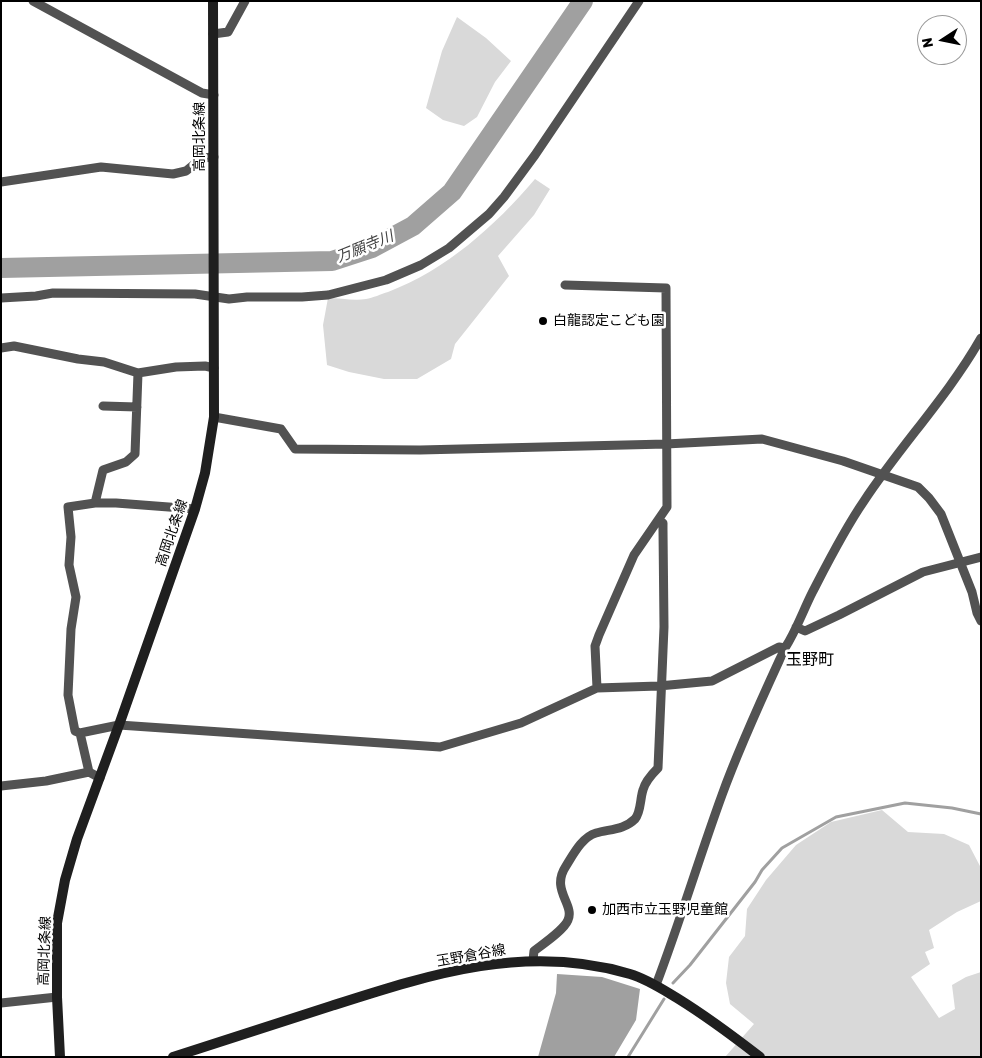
<!DOCTYPE html>
<html>
<head>
<meta charset="utf-8">
<style>
	body { margin:0 }
	#map { position:relative; width:982px; height:1058px; overflow:hidden; background:#fff; font-family:Rubik,sans-serif }
	canvas { display:block }
	.frame { position:absolute; inset:0; border:2px solid #000; pointer-events:none }
	.north { position:absolute; left:917px; top:15px; width:50px; height:50px; box-sizing:border-box; background:#fff; border:1px solid #999; border-radius:50%; rotate:259deg; font-size:14px; font-weight:700; line-height:20px; text-align:center; color:#000 }
	.north::after { content:''; display:block; margin:auto; width:18px; height:22px; background:#000; clip-path:polygon(50% 0,100% 100%,50% 72%,0 100%) }
</style>
</head>
<body>
<div id="map">
<canvas width="982" height="1058"></canvas>
<div class="frame"></div>
<div class="north">N</div>
</div>
<script>
const g = document.querySelector('canvas').getContext('2d');
g.lineJoin = 'round';
function fill(path, color) {
  g.fillStyle = color;
  g.fill(path, 'evenodd');
}
function strokePath(path, color, width, dash) {
  g.strokeStyle = color;
  g.lineWidth = width;
  g.lineCap = dash ? 'butt' : 'round';
  g.setLineDash(dash || []);
  g.stroke(path);
}
function write(font, color, halo, rows, align = 'center') {
  g.font = font + ' Rubik,"Noto Sans JP",sans-serif';
  g.lineWidth = 5;
  g.setLineDash([]);
  g.textBaseline = 'middle';
  g.strokeStyle = halo;
  g.fillStyle = color;
  for (const [text, x, y, turn = 0] of rows) {
    g.save();
    g.translate(x, y);
    g.rotate((+turn || 0) * Math.PI / 180);
    g.textAlign = isNaN(turn) ? turn : align;
    if (halo) g.strokeText(text, 0, 0);
    g.fillText(text, 0, 0);
    g.restore();
  }
}
const green = new Path2D(`
	M457,17L486,38L511,61L495,82L477,117L464,126L443,120L426,108L442,51Z
	M535,179L550,189L534,215L498,256L509,276L455,344L451,359L417,379H384L349,372L327,365L323,325L328,298C340,298 354,301 366,299C373,298 381,294 388,292C446,270 495,226 535,179Z
	M882,810L908,832L944,834L969,845L981,868V901L957,912L929,930L934,948L925,952L930,964L911,977L939,1018L955,1009L952,985L966,977L981,972V1057H725L754,1024L730,1004L726,983L729,957L745,936L747,909L766,880L796,845L831,822Z`);
const water = new Path2D(`
	M557,974L602,977L640,989L636,1020L614,1057H538L556,993Z`);
const stream = new Path2D(`
	M673,983L690,965L755,882L762,870L782,848L836,817L905,803L952,808L981,814
	M628,1057L664,999`);
const river = new Path2D(`
	M1,268L332,261L372,248L413,226L452,192L583,1`);
const street = new Path2D(`
	M33,1L202,93L214,95
	M213,34L228,32L245,1
	M1,182L101,167L173,174L186,171L202,158L214,157
	M565,285L666,288L667,507L634,555L599,635L595,646L597,688
	M1,298L36,296L53,293L195,294L229,299L247,297H302L328,295L386,280L421,265L449,248L489,214L504,197L535,155L639,1
	M1,348L14,346L78,359L104,362L138,373L176,367L205,366L214,368
	M103,406L137,407
	M214,417L281,429L295,449L420,450L666,444L762,439L843,461L918,487L929,498L941,514L972,592L977,613L981,621
	M95,503L103,470L126,462L135,454L138,373
	M195,509L116,503H95L68,507L71,537L69,565L76,597L71,629L68,695L75,731L80,733L119,725L440,747L521,723L597,688L659,686L712,681L779,647L785,648
	M796,627L805,631L839,615L923,572L981,557
	M80,733L89,772
	M1,786L46,781L89,772L100,778
	M533,960L534,951C543,944 564,930 568,920C575,904 550,890 566,866C573,855 582,837 596,833C609,829 624,830 635,819C641,812 640,799 643,790C645,782 652,774 658,768L664,627L663,530V523L659,520
	M656,985C680,922 699,858 722,795C740,745 763,696 785,648C796,631 803,611 812,593C828,562 844,530 864,501C901,445 948,396 981,338
	M1,1003L57,997`);
const secondary = new Path2D(`
	M60,1057L57,997V923L65,880L77,839L119,725L195,509L205,473L214,417L213,1
	M173,1057C226,1040 279,1023 331,1006C431,974 526,943 630,974C647,979 662,989 677,998C706,1016 733,1036 760,1057`);
const markers = [
	[543,321,5,"#000"],
	[592,910,5,"#000"]
];
const streetNames = [
	["高岡北条線",200,137,-90],
	["高岡北条線",172,533,-71],
	["高岡北条線",45,951,-88],
	["玉野倉谷線",471,956,-10]
];
const poiNames = [
	["白龍認定こども園",553,321],
	["加西市立玉野児童館",602,910]
];
const waterNames = [
	["万願寺川",365,247,-22]
];
const quarterNames = [
	["玉野町",810,660]
];
fill(green, '#d9d9d9');
fill(water, '#a0a0a0');
strokePath(stream, '#a0a0a0', 3);
strokePath(river, '#a0a0a0', 20);
strokePath(street, '#525252', 9);
strokePath(secondary, '#1f1f1f', 10);
for (const [x, y, r, color] of markers) {
  const dot = new Path2D();
  dot.arc(x, y, r, 0, 2 * Math.PI);
  g.fillStyle = color;
  g.fill(dot);
  strokePath(dot, '#fff', 2);
}
write('14px', '#000', '#fff', streetNames);
write('14px', '#000', '#fff', poiNames, 'left');
write('italic 15px', '#414141', '#fff', waterNames);
write('16px', '#000', '#fff', quarterNames);
</script>
</body>
</html>
